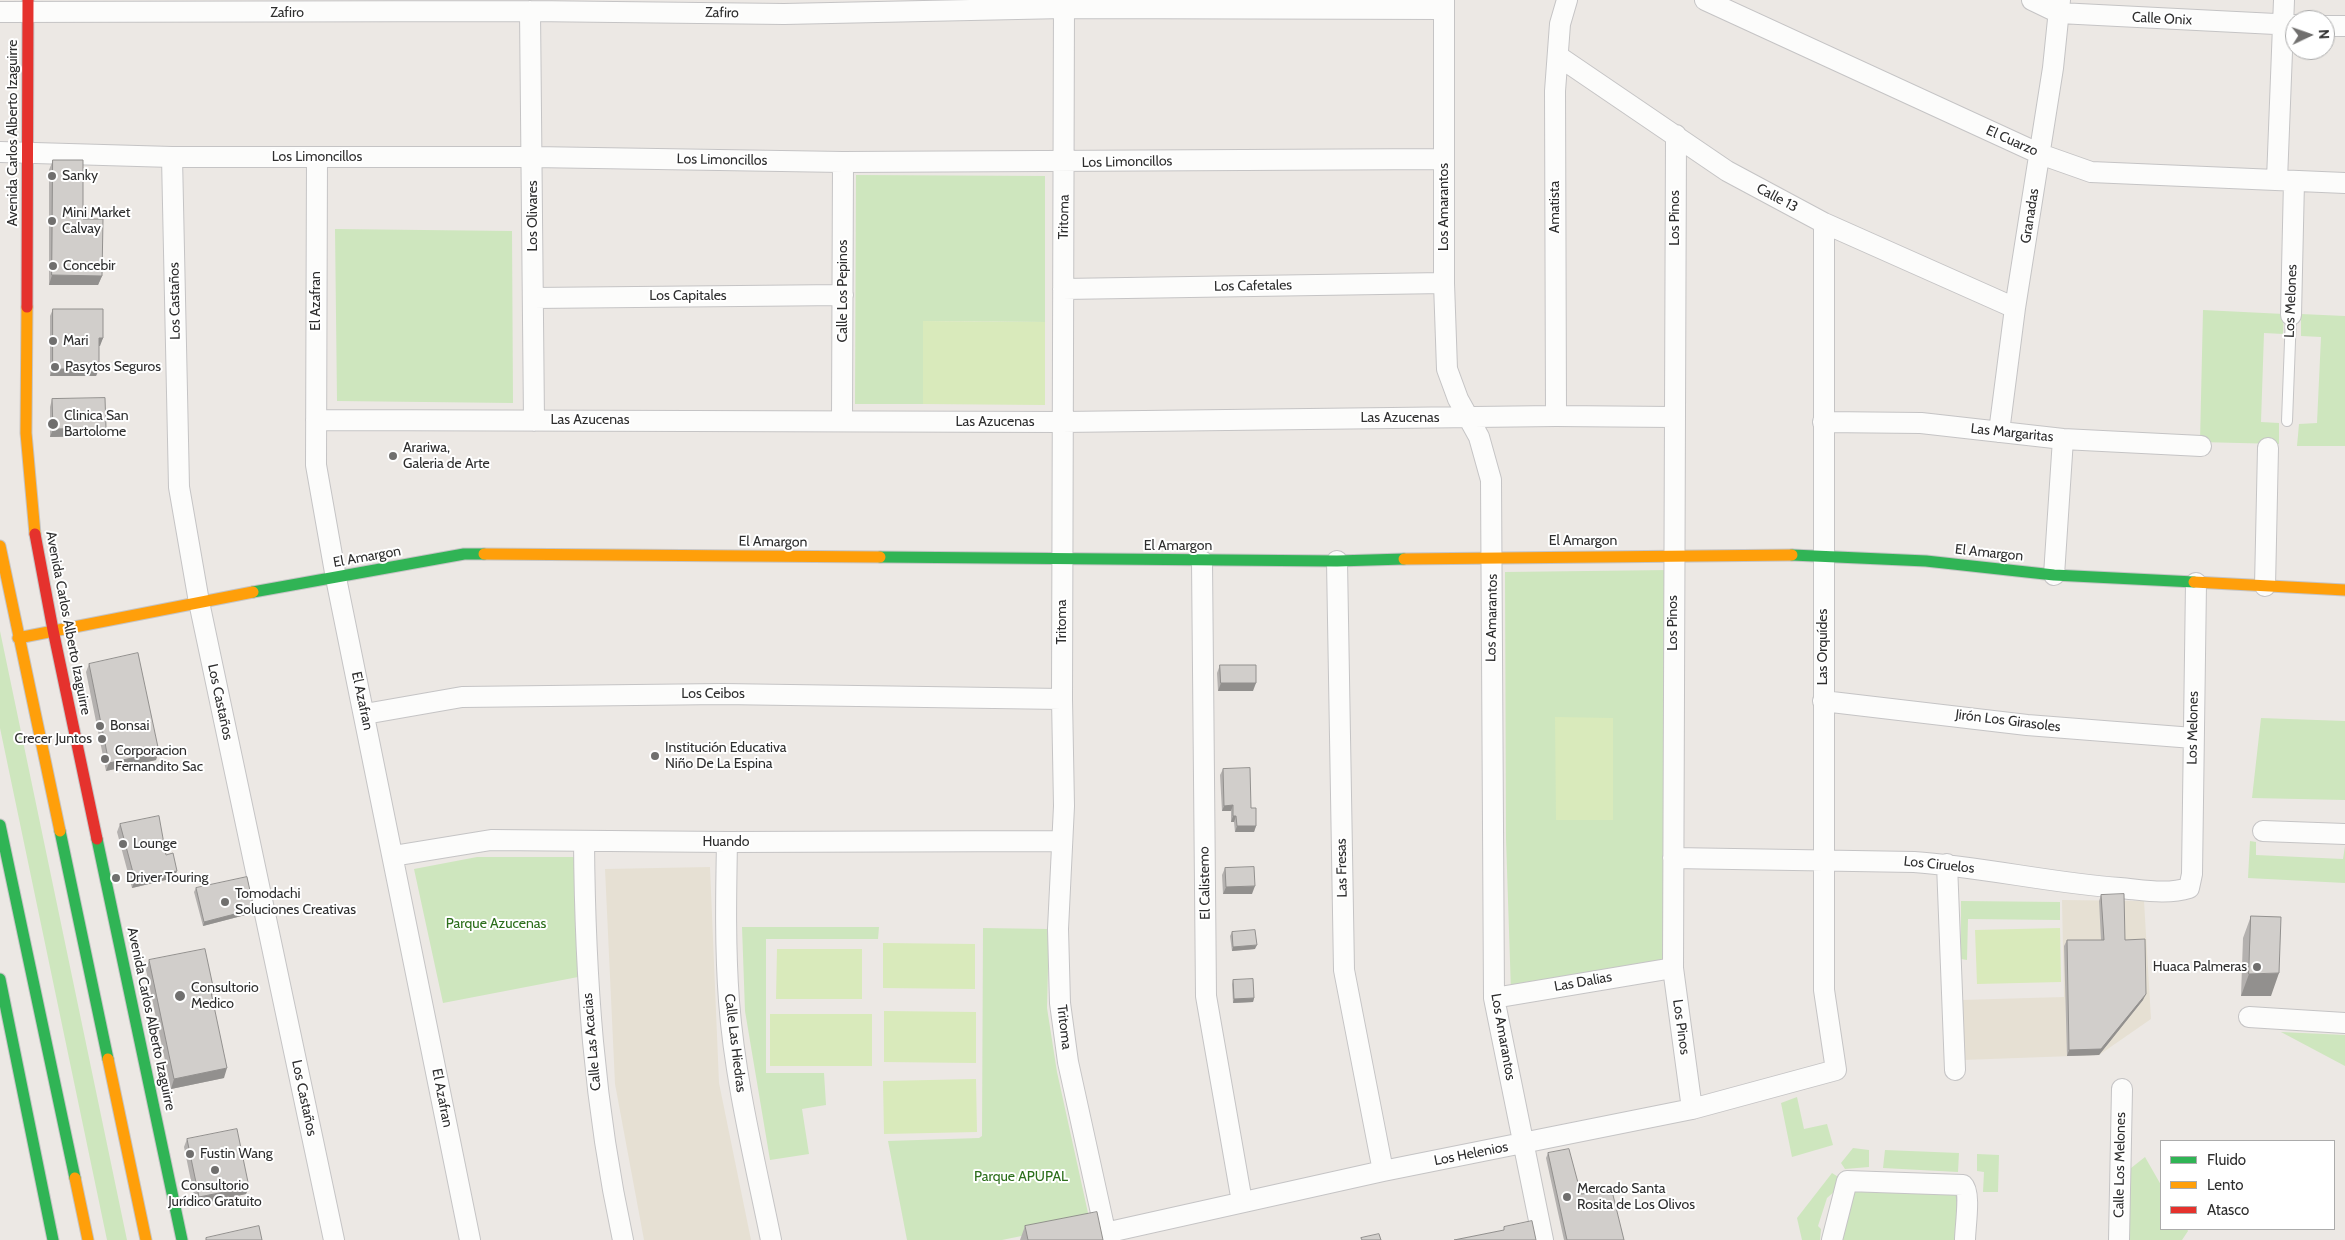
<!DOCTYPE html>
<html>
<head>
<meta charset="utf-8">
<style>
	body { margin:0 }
	#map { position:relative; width:2345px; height:1240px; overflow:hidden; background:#ece8e4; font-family:Cabin,sans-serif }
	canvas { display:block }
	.legend { position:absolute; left:2160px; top:1140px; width:175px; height:90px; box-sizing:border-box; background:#fff; border:1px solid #ababab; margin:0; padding:6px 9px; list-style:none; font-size:15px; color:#2e2e2e }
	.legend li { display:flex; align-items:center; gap:10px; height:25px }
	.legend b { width:25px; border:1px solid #ababab }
	.north { position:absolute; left:2285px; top:10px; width:50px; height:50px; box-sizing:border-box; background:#fff; border:1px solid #ababab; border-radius:50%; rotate:87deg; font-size:14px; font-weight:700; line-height:20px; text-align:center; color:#2e2e2e }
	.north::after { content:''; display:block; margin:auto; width:18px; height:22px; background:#706f6e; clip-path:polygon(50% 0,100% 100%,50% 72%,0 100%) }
</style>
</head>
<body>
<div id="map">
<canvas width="2345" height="1240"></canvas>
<ul class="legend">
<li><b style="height:6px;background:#30b455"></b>Fluido</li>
<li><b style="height:6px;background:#ff9f0a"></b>Lento</li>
<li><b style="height:6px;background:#e5322d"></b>Atasco</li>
</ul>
<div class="north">N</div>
</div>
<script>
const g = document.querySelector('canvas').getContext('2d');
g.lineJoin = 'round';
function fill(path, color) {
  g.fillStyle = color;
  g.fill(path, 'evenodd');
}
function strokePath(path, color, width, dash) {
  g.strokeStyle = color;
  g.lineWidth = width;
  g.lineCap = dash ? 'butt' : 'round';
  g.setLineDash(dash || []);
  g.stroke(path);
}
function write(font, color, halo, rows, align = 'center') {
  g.font = font + ' Cabin,sans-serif';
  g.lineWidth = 4;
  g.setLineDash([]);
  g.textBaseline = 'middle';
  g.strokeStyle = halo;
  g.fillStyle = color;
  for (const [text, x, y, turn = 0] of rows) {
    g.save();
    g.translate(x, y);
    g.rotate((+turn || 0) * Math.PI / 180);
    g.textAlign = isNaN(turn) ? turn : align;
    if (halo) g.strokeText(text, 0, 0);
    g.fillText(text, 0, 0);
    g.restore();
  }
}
const education = new Path2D(`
	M710,867L719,1083L751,1240H644L615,1084L605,869Z
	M2062,900L2144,901L2151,1019L2099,1055L1963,1060L1961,1000L2064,997Z`);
const green = new Path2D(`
	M856,175L1045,176V322L923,321V404H855Z
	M335,229L512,231L513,403L337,401Z
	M2203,310L2284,314L2283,334L2264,333L2261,422L2279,423V444L2200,442Z
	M2301,314L2345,316V446H2297L2299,424L2317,423L2321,337L2301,336Z
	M1669,570L1667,964L1511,992L1506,839L1505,572Z
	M0,631L127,1240H107L0,728Z
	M2261,718L2345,721V800L2252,798Z
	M2250,841L2256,842V855L2343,859L2345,846V883L2248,878Z
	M477,857H579L578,977L443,1003L414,869Z
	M1961,901L2060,902V920L1968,919L1967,960L1961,959Z
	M742,927H879L878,939H766V1073H824L826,1105L802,1109L809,1154L770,1160L745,1011Z
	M983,928L1049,929L1047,1008L1057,1072L1090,1222L1002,1240H907L888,1141L979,1138L982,1136Z
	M2281,1032L2345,1035V1066Z
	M1797,1097L1804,1129L1827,1124L1833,1145L1792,1157L1781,1103Z
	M1853,1148L1869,1150V1167L1845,1169L1841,1163Z
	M1885,1150L1959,1153L1958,1172L1883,1168Z
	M1977,1154L1999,1155L1998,1192H1983L1984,1172L1977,1171Z
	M2145,1157L2161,1185V1229H2187L2188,1231L2182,1240H2125L2126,1172Z
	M1832,1173L1840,1178L1835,1191L1827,1198L1818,1226L1821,1229L1820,1240H1802L1797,1218Z
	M1847,1181L1963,1185L1965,1240H1832Z`);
const pitch = new Path2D(`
	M923,321L1045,322V405L923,404Z
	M1555,717L1613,718V820H1556Z
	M2060,928L2061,982L1977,984L1975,930Z
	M883,943L975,944V989L883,988Z
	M777,949H862V999H776Z
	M884,1011L976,1012V1063L884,1062Z
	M770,1014H872V1066H770Z
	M976,1079L977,1132L884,1134L883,1081Z`);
const lane = new Path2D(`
	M2287,421L2291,315`);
const street = new Path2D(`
	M1064,0L1062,699L1064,806L1058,929L1060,1003L1068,1062L1107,1240
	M1444,0V283L1447,369L1458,399L1479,437L1491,480L1494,998L1543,1240
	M1705,0L2040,154L2091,172L2345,183
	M2032,0L2059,13L2295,25
	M530,11L534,421
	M0,12L530,11L784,14L1064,8L1444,9
	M2325,26H2345
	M1558,56L1727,171L1824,223L2015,308
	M1676,135L1673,968L1692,1109
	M0,152L172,157H533L843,162L1444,159
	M172,157L179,487L199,602L334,1240
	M317,157L316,465L336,578L470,1240
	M2277,180L2284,0
	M1063,289L1444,283
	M533,298L843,295
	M2291,315L2294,181
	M1556,416L1555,91L1560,24L1567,0
	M316,420L1062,422L1556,416L1673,417
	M842,421L843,162
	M1823,422L1921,423L2063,439L2201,446
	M1999,432L2015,308L2053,68L2060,0
	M1202,561L1206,996L1242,1202
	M1337,561L1344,970L1383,1171
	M2054,575L2063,439
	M2265,586L2268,448
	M1823,701L2027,725L2193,738
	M365,714L462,697L722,694L1062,699
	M2263,831L2345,834
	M584,841C585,978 594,1106 623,1240
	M727,842C726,895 725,948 729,1001C735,1082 755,1161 771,1240
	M393,856L491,840L727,842L1061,841
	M1673,858L1914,862C1983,867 2051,883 2120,888C2143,890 2167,895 2189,888L2192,874L2196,583
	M1947,864L1955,1070
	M1494,998L1673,968
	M2249,1017L2345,1023
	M1105,1233L1383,1171L1692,1109L1836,1070L1824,990V223
	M1832,1240L1847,1181L1963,1185C1971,1192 1965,1228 1965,1240
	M2119,1240L2122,1089`);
const fast = new Path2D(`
	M1792,555L1926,561L2054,575L2194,582
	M880,557L1337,561L1404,559
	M253,592L464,554H484
	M0,825L75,1178
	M60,831L108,1059
	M97,839L182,1240
	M0,979L53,1240`);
const slow = new Path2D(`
	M27,307L26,433L35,534
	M0,546L60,831
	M484,554L880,557
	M1404,559L1792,555
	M2194,582L2345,590
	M18,638L253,592
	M108,1059L146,1240
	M75,1178L88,1240`);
const jam = new Path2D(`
	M27,307L28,0
	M35,534L53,630L97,839`);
const wall = new Path2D(`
	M53,160L83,219L102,276L98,285H49V170Z
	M53,309L103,338L99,346V369L96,376H50V316Z
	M52,399L103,436L50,437V407Z
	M89,664L156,760L106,771L86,672Z
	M1220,665L1253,691H1218L1217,673Z
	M1223,769L1251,808L1256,826L1254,832H1235L1234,822H1231V811H1222L1220,775Z
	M120,824L166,855L174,878L132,888L117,832Z
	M1225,868L1252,894H1223L1222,875Z
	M196,888L253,913L203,926L194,892Z
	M2101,895L2125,940L2143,1000L2099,1055L2067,1056L2064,946L2067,940H2101L2099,901Z
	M2251,916L2271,996H2241L2243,938Z
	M1232,932L1255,949L1232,951L1230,936Z
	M149,960L214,991L212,996L224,1078L171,1089L146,970Z
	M1233,980L1254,998L1253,1002L1233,1003L1232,984Z
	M187,1139L249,1187L246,1194L196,1205L184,1147Z
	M1548,1153L1581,1194L1624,1240H1564L1546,1158Z
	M1025,1226L1103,1240H1020Z`);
const shadedWall = new Path2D(`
	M52,275L102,276L98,285H49Z
	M99,338H103L100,346H96Z
	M53,369H99L96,376H50Z
	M106,428L103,436L50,437L53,429Z
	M1221,683H1256L1253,691H1218Z
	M159,752L156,760L106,771L109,763Z
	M1233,805L1231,811H1222L1224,806Z
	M1233,816H1236L1234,822H1231Z
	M1237,826H1256L1254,832H1235Z
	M177,871L174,878L132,888L135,880Z
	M1255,886L1252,894H1223L1226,887Z
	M254,909L253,913L203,926L204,922Z
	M1257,945L1255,949L1232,951L1233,947Z
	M2279,973L2271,996H2241L2249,974Z
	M2146,994L2143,1000L2099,1055L2067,1056L2069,1050Z
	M1254,998L1253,1002L1233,1003L1234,999Z
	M227,1068L224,1078L171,1089L174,1079Z
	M249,1187L246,1194L196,1205L199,1197Z`);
const building = new Path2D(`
	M53,160H83V219H103L102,276L52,275Z
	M53,309H103V338H99V369H53Z
	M105,398L106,428L53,429L52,399Z
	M138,653L159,752L109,763L89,664Z
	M1220,665H1256V683H1221Z
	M1250,768L1251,808H1256V826H1237L1236,816H1233V805L1224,806L1223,769Z
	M159,816L166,855L173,853L177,871L135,880L120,824Z
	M1254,867L1255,886L1226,887L1225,868Z
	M247,877L254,909L204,922L196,888Z
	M2124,894L2125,940L2145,939L2146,994L2101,1049L2069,1050L2067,940H2104L2101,895Z
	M2251,916L2281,917L2279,973L2249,974Z
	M1255,930L1257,945L1233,947L1232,932Z
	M205,949L214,991L211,992L227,1068L174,1079L149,960Z
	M1253,979L1254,998L1234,999L1233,980Z
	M237,1129L249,1187L199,1197L187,1139Z
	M1569,1149L1581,1194L1612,1191L1624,1240H1567L1548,1153Z
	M1097,1212L1103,1240H1028L1025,1226Z
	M1532,1221L1536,1240H1454L1504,1230V1227Z
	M259,1226L262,1240H206V1238Z
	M1379,1234L1381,1240H1362L1361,1238Z`);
const markers = [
	[52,176,5,"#706f6e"],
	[52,221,5,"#706f6e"],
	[53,266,5,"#706f6e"],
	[53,341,5,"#706f6e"],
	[55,367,5,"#706f6e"],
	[53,424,6,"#706f6e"],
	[393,456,5,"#706f6e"],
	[100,726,5,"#706f6e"],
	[102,739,5,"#706f6e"],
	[655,756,5,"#706f6e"],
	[105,759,5,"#706f6e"],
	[123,844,5,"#706f6e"],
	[116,878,5,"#706f6e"],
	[225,902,5,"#706f6e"],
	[2257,967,5,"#706f6e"],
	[180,996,6,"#706f6e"],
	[190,1154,5,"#706f6e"],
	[215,1170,5,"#706f6e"],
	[1567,1197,5,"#706f6e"]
];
const streetNames = [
	["Zafiro",287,13],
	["Zafiro",722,13,1],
	["Calle Onix",2162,19,3],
	["Avenida Carlos Alberto Izaguirre",13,133,-90],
	["El Cuarzo",2012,141,24],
	["Los Limoncillos",317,157],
	["Los Limoncillos",722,160,1],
	["Los Limoncillos",1127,162,-1],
	["Calle 13",1777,198,28],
	["Los Amarantos",1444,207,-90],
	["Amatista",1555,207,-90],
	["Los Olivares",533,216,-90],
	["Granadas",2030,216,-81],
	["Tritoma",1064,217,-89],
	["Los Pinos",1675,218,-90],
	["Los Cafetales",1253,286,-1],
	["Calle Los Pepinos",843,291,-90],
	["Los Capitales",688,296],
	["Los Castaños",175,301,-91],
	["El Azafran",316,301,-90],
	["Los Melones",2291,301,-88],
	["Las Azucenas",1400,418],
	["Las Azucenas",590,420],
	["Las Azucenas",995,422],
	["Las Margaritas",2012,433,6],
	["El Amargon",1583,541],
	["El Amargon",773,542,1],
	["El Amargon",1178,546],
	["El Amargon",1989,553,6],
	["El Amargon",367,557,-10],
	["Los Amarantos",1492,618,-89],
	["Tritoma",1062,622,-90],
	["Avenida Carlos Alberto Izaguirre",68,623,79],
	["Los Pinos",1673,623,-90],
	["Las Orquídes",1823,647,-90],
	["Los Ceibos",713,694],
	["El Azafran",362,701,78],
	["Los Castaños",220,702,78],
	["Jirón Los Girasoles",2008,721,7],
	["Los Melones",2193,728,-89],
	["Huando",726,842],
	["Los Ciruelos",1939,865,6],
	["Las Fresas",1342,868,-91],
	["El Calistemo",1205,883,-91],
	["Las Dalias",1583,982,-10],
	["Avenida Carlos Alberto Izaguirre",151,1019,78],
	["Tritoma",1064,1027,83],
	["Los Pinos",1681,1027,82],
	["Los Amarantos",1503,1037,80],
	["Calle Las Acacias",592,1042,-95],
	["Calle Las Hiedras",735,1043,83],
	["Los Castaños",304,1098,78],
	["El Azafran",442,1098,79],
	["Los Helenios",1471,1154,-11],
	["Calle Los Melones",2120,1165,-89]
];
const poiNames = [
	["Sanky",62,176],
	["Mini Market",62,213],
	["Calvay",62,229],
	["Concebir",63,266],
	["Mari",63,341],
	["Pasytos Seguros",65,367],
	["Clinica San",64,416],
	["Bartolome",64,432],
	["Arariwa,",403,448],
	["Galeria de Arte",403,464],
	["Bonsai",110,726],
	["Crecer Juntos",92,739,"right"],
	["Institución Educativa",665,748],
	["Niño De La Espina",665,764],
	["Corporacion",115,751],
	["Fernandito Sac",115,767],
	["Lounge",133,844],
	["Driver Touring",126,878],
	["Tomodachi",235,894],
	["Soluciones Creativas",235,910],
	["Huaca Palmeras",2247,967,"right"],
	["Consultorio",191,988],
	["Medico",191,1004],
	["Fustin Wang",200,1154],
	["Consultorio",215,1186,"center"],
	["Jurídico Gratuito",215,1202,"center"],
	["Mercado Santa",1577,1189],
	["Rosita de Los Olivos",1577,1205]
];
const parkNames = [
	["Parque Azucenas",496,924],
	["Parque APUPAL",1021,1177]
];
fill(education, '#e6e0d3');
fill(green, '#cee6be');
fill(pitch, '#d9eabb');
strokePath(lane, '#c5c4c5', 12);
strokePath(street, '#c5c4c5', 22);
strokePath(fast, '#c5c4c5', 13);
strokePath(slow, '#c5c4c5', 13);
strokePath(jam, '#c5c4c5', 13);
strokePath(lane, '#fcfcfb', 10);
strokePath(street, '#fcfcfb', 20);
strokePath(fast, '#30b455', 11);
strokePath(slow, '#ff9f0a', 11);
strokePath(jam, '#e5322d', 11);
fill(wall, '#b4b1af');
fill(shadedWall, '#92908e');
fill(building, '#d1cecb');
strokePath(building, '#92908e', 1);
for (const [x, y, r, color] of markers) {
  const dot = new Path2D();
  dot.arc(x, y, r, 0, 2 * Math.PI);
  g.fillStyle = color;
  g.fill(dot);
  strokePath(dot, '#fff', 2);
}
write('14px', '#2e2e2e', '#fff', streetNames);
write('14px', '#2e2e2e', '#fff', poiNames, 'left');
write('14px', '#2c6e1b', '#fff', parkNames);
</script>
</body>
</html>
